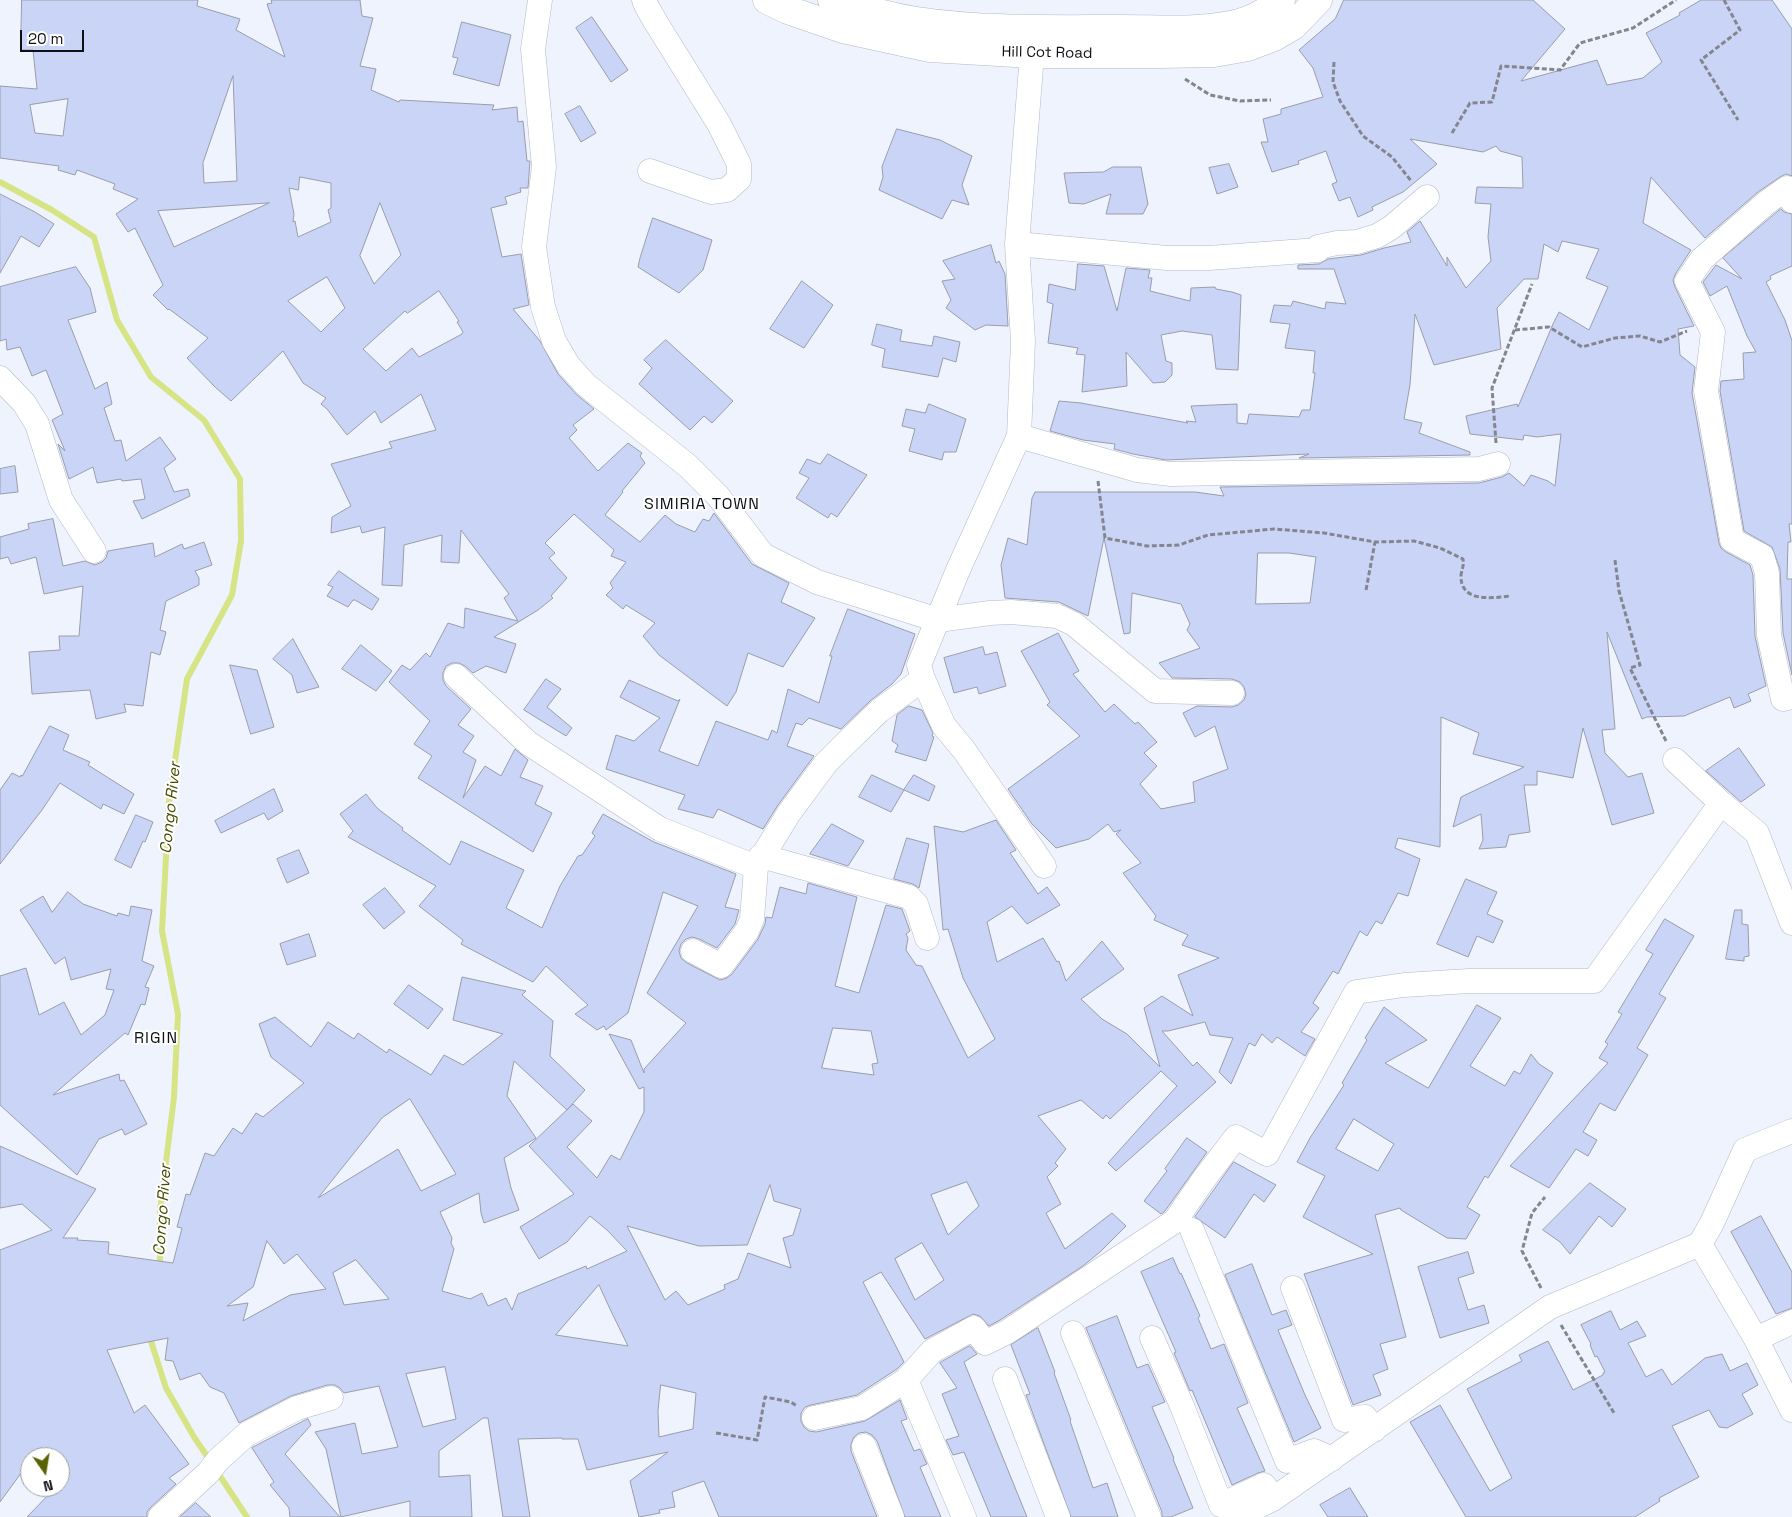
<!DOCTYPE html>
<html>
<head>
<meta charset="utf-8">
<style>
	body { margin:0 }
	#map { position:relative; width:1792px; height:1517px; overflow:hidden; background:#eff3fe; font-family:"Space Grotesk",sans-serif }
	canvas { display:block }
	.north { position:absolute; left:20px; top:1447px; width:50px; height:50px; box-sizing:border-box; background:#fff; border:1px solid #9f9fa1; border-radius:50%; rotate:167deg; font-size:14px; font-weight:700; line-height:20px; text-align:center; color:#0f1015 }
	.north::after { content:''; display:block; margin:auto; width:18px; height:22px; background:#5a6302; clip-path:polygon(50% 0,100% 100%,50% 72%,0 100%) }
	.scale { position:absolute; left:20px; top:30px; width:64px; height:22px; box-sizing:border-box; border:2px solid #0f1015; border-top:0; padding-left:6px; font-size:15px; line-height:18px; white-space:nowrap; color:#0f1015; -webkit-text-stroke:4px #fff; paint-order:stroke }
</style>
</head>
<body>
<div id="map">
<canvas width="1792" height="1517"></canvas>
<div class="north">N</div>
<div class="scale">20 m</div>
</div>
<script>
const g = document.querySelector('canvas').getContext('2d');
g.lineJoin = 'round';
function strokePath(path, color, width, dash) {
  g.strokeStyle = color;
  g.lineWidth = width;
  g.lineCap = dash ? 'butt' : 'round';
  g.setLineDash(dash || []);
  g.stroke(path);
}
function fill(path, color) {
  g.fillStyle = color;
  g.fill(path, 'evenodd');
}
function write(font, color, halo, rows, align = 'center') {
  g.font = font + ' "Space Grotesk",sans-serif';
  g.lineWidth = 4;
  g.setLineDash([]);
  g.textBaseline = 'middle';
  g.strokeStyle = halo;
  g.fillStyle = color;
  for (const [text, x, y, turn = 0] of rows) {
    g.save();
    g.translate(x, y);
    g.rotate((+turn || 0) * Math.PI / 180);
    g.textAlign = isNaN(turn) ? turn : align;
    if (halo) g.strokeText(text, 0, 0);
    g.fillText(text, 0, 0);
    g.restore();
  }
}
const stream = new Path2D(`
	M0,182L52,210L94,237L117,320L151,377L204,420L240,479L241,541L232,595L187,679L169,802L162,931L178,1014L174,1097L160,1211V1267
	M149,1335L166,1388L194,1437L211,1462
	M216,1470L247,1517`);
const building = new Path2D(`
	M22,0H198L197,6L240,19L236,30L285,57L267,4L272,3L271,0H360L362,16L373,18L360,66L376,69L371,90L399,102L400,100L494,105L492,110L517,107L518,122L523,121L527,161H530L528,188H520L521,192L505,197L507,204L491,208L502,257L521,254L529,305L513,309L540,341L558,374L576,394L594,409L573,425L577,430L569,438L598,471L628,443L642,453L640,456L645,463L622,491L623,492L605,515L640,542L665,515L676,524L695,532L703,519L709,521L714,513L752,564L789,583L781,602L815,618L783,667L748,653L736,692L727,706L659,655L643,636L655,623L626,605L623,609L606,595L613,588L610,583L626,562L611,556L614,550L574,514L545,543L555,553L549,558L567,578L551,596L553,598L538,610L494,637L516,644L506,673L486,666L473,673L465,666L459,663H452L446,666L443,673V680L446,686L471,709L458,725L474,736L463,752L476,760L463,798L485,766L501,776L515,749L528,760L520,777L543,786L535,804L552,813L533,852L418,778L432,756L414,744L430,721L389,682L402,665L410,670L426,653L430,657L448,623L464,628L465,608L518,621L504,598L509,594L461,530L459,563L441,562L442,535L404,545L402,586L382,585L385,527L362,533L360,526L331,533L332,517L351,506L331,464L392,448L389,442L436,430L421,394L381,423L375,411L347,435L327,409L321,404L326,398L303,383L283,351L231,401L215,387L187,358L208,338L169,309L168,310L153,295L163,285L135,228L128,232L116,214L138,199L113,189L115,184L77,170L75,175L58,170L59,166L0,158V86L37,89L33,50H21ZM233,76L237,181L204,183L203,163ZM68,99L63,136L35,133L30,105ZM300,177L331,183V208L328,210L331,222L298,237L295,221L293,222L294,214L289,188L298,190ZM269,203L174,247L158,211ZM380,203L401,255L374,284L360,256ZM327,277L345,308L321,332L288,301ZM439,291L459,321L457,322L463,332L462,334L419,357L412,348L386,371L363,349L405,311L407,313Z
	M1344,0H1533L1565,29L1521,81L1597,60L1607,85L1643,78L1662,62L1646,33L1680,15L1679,13L1701,0H1772L1792,29V176L1786,174L1780,177L1758,192L1705,238L1651,177L1643,223L1691,250L1676,273L1673,280L1675,287L1694,326L1678,329L1680,355L1695,367L1692,393L1719,543L1721,548L1726,552L1750,565L1753,575L1755,636L1766,686L1748,694L1751,701L1734,708L1730,697L1684,716L1647,717L1642,719L1607,632L1615,729L1602,730L1605,753L1628,777L1642,773L1654,813L1612,825L1583,728L1573,778L1537,771V785H1524L1530,832L1509,835L1506,847L1479,849L1483,840L1481,814L1453,827L1461,797L1524,767L1473,754L1479,733L1441,717L1440,847L1398,838L1395,848L1420,859L1408,896L1398,893L1382,924L1376,921L1367,936L1360,931L1338,974L1333,971L1313,1003L1319,1008L1301,1032L1315,1039L1305,1056L1277,1037L1272,1043L1262,1034L1255,1046L1249,1043L1231,1084L1219,1072L1233,1038L1210,1035L1205,1022L1168,1031H1162L1193,1066L1197,1062L1216,1082L1116,1171L1108,1163L1177,1086L1161,1071L1110,1119L1106,1115L1103,1119L1081,1100L1038,1116L1066,1149L1055,1163L1058,1166L1047,1177L1061,1204L1046,1213L1065,1249L1112,1213L1126,1226L1100,1252L1083,1266L1000,1320L989,1326L980,1316L973,1314L925,1339L881,1272L863,1282L904,1362L897,1369L857,1395L811,1405L805,1407L801,1413V1421L804,1427L809,1431L816,1432L865,1421L900,1400L907,1419L901,1421L914,1451L920,1449L927,1464L920,1467L941,1517H905L877,1441L872,1435L866,1432L859,1433L854,1437L851,1444V1451L877,1517H719L704,1481L672,1492L675,1507L659,1510L660,1513L639,1517L630,1481L668,1452L587,1470L578,1439H562V1438L518,1439L530,1517H503L488,1418H483L439,1451V1477L470,1475L472,1517H410V1501L341,1517L326,1449L315,1432L355,1423L362,1454L398,1447L379,1386L344,1393L340,1388L335,1385H327L291,1396L239,1423L224,1393L210,1387L200,1373L180,1380L173,1361L165,1360L168,1338L107,1350L134,1413L145,1405L189,1464L169,1478L176,1484L151,1507L147,1512V1517H27L55,1488L53,1487H60V1457H30V1467L27,1465L0,1502V1250L52,1230L22,1204L0,1208V1146L96,1189L63,1238H78L77,1240L109,1242L108,1254L173,1263L182,1228L177,1227L186,1194L190,1195L205,1153L214,1156L233,1128L242,1134L256,1113L263,1117L304,1083L271,1057L259,1024L275,1017L311,1047L328,1022L354,1039L358,1033L387,1053L389,1049L431,1075L444,1055L463,1065L503,1034L453,1020L462,977L526,991L522,995L553,1021L550,1056L585,1090L567,1110L514,1061L507,1096L536,1138L504,1158L511,1188L519,1210L484,1223L481,1213L479,1193L440,1212L452,1238L451,1243L454,1249L442,1291L470,1299L482,1293L488,1306L506,1298L512,1310L518,1294L586,1266L587,1269L627,1251L607,1230L590,1216L567,1242L539,1259L520,1227L574,1194L529,1146L573,1104L592,1121L567,1147L597,1178L611,1155L620,1160L644,1112V1087L639,1089L609,1034L631,1040L644,1073V1069L686,1023L647,993L698,906L663,892L628,1013L606,1030L604,1026L597,1030L575,1014L588,1005L546,966L533,982L461,944L463,940L419,906L436,886L348,837L353,831L340,814L366,794L377,808L403,828L402,830L450,865L461,841L524,870L506,908L542,928L560,886L578,856L582,855L595,836L592,833L603,814L654,842L736,874L725,907L739,910L735,924L717,948L699,939L692,937L686,939L681,944L679,951L681,958L687,963L720,980L727,978L732,974L758,939L765,924L766,917L772,918L780,887L806,894L808,883L857,897L835,986L859,993L886,905L902,909L910,931L906,934L908,938L906,950L916,965L922,966L968,1058L995,1039L963,978L948,929L943,930L934,826L963,832L996,820L1016,850L1010,853L1038,894L1047,887L1060,905L1027,924L1012,906L987,922L997,962L1043,938L1057,962L1059,961L1066,981L1102,941L1124,969L1081,999L1102,1019L1127,1034L1160,1067L1144,1008L1162,996L1193,1016L1178,975L1219,958L1182,945L1188,935L1154,920L1156,916L1123,873L1141,863L1116,834L1121,830L1114,832L1108,824L1089,839L1056,848L1032,824L1008,789L1080,736L1047,705L1050,702L1021,651L1058,633L1079,671L1073,674L1105,712L1114,704L1135,724L1138,722L1157,742L1144,753L1157,766L1140,784L1161,809L1195,802L1193,782L1228,769L1215,726L1195,737L1183,713L1197,706L1232,707L1238,705L1244,700L1246,694L1244,687L1240,682L1232,679L1172,678L1159,663L1200,648L1187,630L1190,624L1181,604L1132,593L1130,633L1124,634L1104,538L1088,616L1059,602L1005,598L1001,565L1008,538L1027,545L1032,498L1035,492H1195L1224,496L1220,487L1479,483L1502,477L1509,473L1524,486L1531,475L1548,481L1555,486L1561,434L1537,437L1524,435L1523,440L1470,434L1466,416L1517,404L1518,407L1553,324L1559,312L1589,330L1608,287L1586,278L1599,249L1562,241L1558,252L1544,244L1538,279H1524L1497,308L1501,349L1434,365L1415,314L1410,385L1404,419L1422,423L1419,433L1470,452V455L1299,458L1309,454L1166,460L1133,454L1114,449L1115,444L1083,440L1050,431L1059,401L1081,403L1188,423L1186,421L1196,422L1191,406L1237,404V423L1247,424L1249,414L1299,417L1302,410H1310L1315,373H1313L1315,351L1285,348L1290,324L1270,322L1274,305L1291,306L1293,301L1325,309L1326,302L1346,304L1334,269H1298V265L1319,264L1328,259L1361,255L1384,248L1411,242L1407,232L1420,221L1447,266V257L1466,288L1491,261L1488,237L1491,204L1475,203L1477,187L1523,188L1522,157L1500,151L1496,146L1483,152L1410,139L1437,164L1403,192L1372,207L1373,210L1358,217L1350,197L1339,201L1332,184L1337,182L1326,151L1298,161L1299,164L1272,172L1261,142H1268L1263,119L1281,114V109L1323,97L1313,68L1299,50L1335,19ZM1258,553H1289L1316,557L1310,603L1256,604ZM833,1028L871,1031L878,1063L872,1064L874,1075L822,1068ZM410,1099L456,1174L421,1191L398,1149L318,1198L382,1118ZM967,1182L979,1206L948,1235L931,1195ZM770,1185L774,1201L801,1209L793,1235L783,1238L791,1268L748,1253L738,1279L724,1285L725,1289L688,1305L676,1291L665,1300L627,1226L699,1246L747,1245ZM267,1241L284,1264L297,1254L326,1289L290,1295L243,1321L248,1303L227,1306L253,1287ZM922,1243L944,1280L915,1300L895,1259ZM356,1260L389,1299L344,1305L333,1273ZM599,1285L610,1309L628,1346L556,1335ZM445,1367L456,1419L423,1427L406,1374ZM661,1385L696,1393L693,1429L659,1437L658,1411Z
	M592,17L628,70L611,82L576,28Z
	M462,22L511,35L499,86L453,74L458,58L453,57Z
	M580,106L596,133L581,142L565,114Z
	M897,129L940,140L972,156L962,185L969,205L952,200L942,219L879,190L883,177L882,167Z
	M1229,164L1238,187L1217,194L1209,168Z
	M1113,167H1141L1148,204L1143,214H1106L1111,194L1084,204L1069,203L1064,173L1103,172Z
	M0,194L35,212L54,224L39,247L21,236L0,273Z
	M1781,209L1784,212L1792,214V266L1770,276L1771,279L1766,282L1785,320L1792,341V524H1789L1791,542H1788L1787,579H1792V675L1783,633L1780,569L1772,547L1744,531L1720,391L1721,381L1744,379L1743,353L1756,352L1747,336L1727,286L1710,296L1703,282L1716,265L1742,279L1723,258Z
	M653,218L712,240L703,270L679,293L638,267L640,258Z
	M991,245L996,263L999,261L1005,274L1008,326L986,325L975,330L946,308L951,300L942,281L955,279L943,261Z
	M1078,264L1104,266L1117,311L1126,268L1150,270L1148,278H1152L1150,291L1190,301L1191,288L1215,287L1216,289L1232,292L1241,295L1238,370L1216,369L1212,335L1182,331L1161,335L1166,361L1172,363V375L1165,382L1153,383L1126,352L1127,386L1082,392L1085,355L1076,354L1078,348L1048,343L1053,304L1047,302L1049,284L1075,290Z
	M76,267L90,288L96,312L68,320L95,389L107,382L112,404L104,408L115,441L121,440L126,461L160,437L176,459L164,468L174,492L188,489L190,496L142,519L133,501L145,499L141,479L122,481L121,479L97,483L93,467L69,479L58,444L65,451L52,420L63,414L46,370L32,376L20,347L7,350L6,339L0,341V287Z
	M802,281L833,305L804,348L770,329Z
	M877,324L902,330L900,341L932,346L934,336L960,342L956,362L943,358L938,377L882,367L885,349L872,345Z
	M666,340L733,401L712,423L704,416L690,430L639,384L652,368L644,360Z
	M929,404L966,419L956,452H944L942,460L909,451L915,429L902,426L906,409L925,413Z
	M828,454L867,475L837,517L831,513L828,518L796,498L809,478L799,473L807,459L820,464Z
	M15,466L18,492L0,494V469Z
	M53,519L63,566L85,561L95,565L102,562L106,558L108,551L153,543L155,557L182,544L184,549L204,542L212,565L195,571L199,578V585L166,601L160,630L166,632L160,655L151,652L143,706L124,704L126,712L96,719L90,690L32,694L29,652L60,650L59,636H79L83,586L44,594L36,557L11,564L8,557L0,559V537L29,529L28,524Z
	M339,571L379,599L372,610L355,600H353L348,607L327,596L333,587L328,585Z
	M848,609L915,634L901,674L892,684L870,701L841,729L809,718L802,725L796,723L787,746L814,756L778,805L763,829L718,809L713,818L678,809L685,795L606,769L616,735L634,741L660,718L620,697L629,680L678,701L680,699L659,751L698,766L716,721L768,740L772,730L777,733L788,689L819,703L832,656H830Z
	M293,639L319,687L297,693L292,675L273,659Z
	M361,645L392,671L376,691L342,669Z
	M983,647L985,655L997,652L1006,686L979,694L977,687L954,693L944,658Z
	M230,665L257,670L274,727L251,734Z
	M546,679L561,689L547,707L572,728L566,736L524,710Z
	M909,706L922,710L933,733L932,736L934,737L926,761L895,752L898,745L892,741L897,715Z
	M50,726L69,735L63,750L90,762L88,765L134,794L124,814L103,804L101,809L60,783L42,810L0,864V790L12,773L20,777L21,775L22,776Z
	M1739,748L1765,785L1741,802L1706,771Z
	M872,775L904,790L891,812L859,797Z
	M914,775L935,786L929,801L904,790Z
	M274,789L283,811L268,820L264,813L221,833L215,821Z
	M136,815L153,822L145,842L143,841L131,868L115,860Z
	M832,824L864,841L848,866L810,854Z
	M907,838L929,844L919,888L913,884L894,879Z
	M299,850L309,873L287,883L277,859Z
	M1466,879L1497,892L1487,914L1503,921L1493,943L1477,936L1468,957L1437,944Z
	M385,888L405,912L384,929L363,905Z
	M68,892L83,904L117,916L118,913L129,916L131,906L152,910L142,961L154,966L145,987L149,988L145,1005L141,1004L128,1035L125,1033L53,1095L119,1074L120,1081L124,1080L147,1124L125,1135L122,1129L99,1139L77,1175L0,1105V976L26,968L39,1015L64,1002L81,1035L105,1015L114,990L106,989L111,969L71,980L65,957L55,964L20,910L43,896L52,912Z
	M1735,910H1742V924L1748,925L1749,956L1744,957V961L1726,959Z
	M1665,919L1694,936L1659,994L1666,998L1637,1048L1648,1055L1615,1111L1600,1103L1583,1132L1597,1140L1588,1156L1576,1149L1549,1188L1510,1166L1608,1063L1599,1058L1608,1044L1605,1042L1622,1014L1618,1012L1653,954L1646,950Z
	M309,934L316,956L287,965L280,944Z
	M409,985L443,1009L428,1029L394,1004Z
	M1477,1005L1501,1018L1470,1066L1505,1086L1514,1071L1520,1074L1531,1054L1539,1064L1553,1073L1488,1178L1485,1176L1467,1207L1480,1215L1466,1239L1447,1238L1401,1210L1400,1208L1375,1215L1406,1337L1380,1344L1388,1369L1373,1375L1381,1395L1353,1405L1304,1274L1373,1254L1303,1217L1325,1176L1297,1162L1310,1138L1344,1085L1342,1083L1367,1040L1365,1038L1384,1007L1427,1040L1385,1063L1428,1088ZM1354,1119L1394,1144L1378,1171L1336,1149Z
	M1187,1138L1207,1152L1165,1211L1161,1214L1144,1201L1167,1171L1165,1169Z
	M1234,1162L1276,1185L1264,1202L1254,1194L1225,1238L1195,1217Z
	M1590,1183L1626,1209L1612,1227L1599,1216L1570,1254L1560,1242L1543,1230Z
	M1761,1216L1792,1272V1308L1776,1314L1731,1232Z
	M1468,1252L1474,1273L1458,1278L1468,1310L1484,1305L1489,1323L1440,1338L1418,1267Z
	M1173,1258L1180,1274L1181,1273L1200,1316L1198,1318L1211,1349L1224,1344L1248,1403L1237,1408L1265,1471L1258,1473L1232,1485L1192,1390L1190,1391L1174,1353L1176,1352L1141,1272Z
	M1252,1264L1272,1315L1286,1310L1292,1325L1278,1330L1305,1395L1321,1428L1294,1442L1225,1275Z
	M1611,1311L1620,1330L1637,1321L1646,1336L1628,1343L1646,1377L1662,1369L1672,1385L1705,1358L1722,1354L1730,1371L1747,1363L1758,1385L1742,1394L1753,1414L1727,1428L1719,1427L1709,1410L1672,1426L1699,1477L1659,1498L1660,1501L1635,1517H1466L1410,1422L1440,1405L1490,1491L1512,1478L1467,1389L1522,1361L1519,1355L1548,1341L1573,1390L1603,1375V1373L1605,1372L1597,1356L1595,1357L1590,1345L1591,1344L1581,1325Z
	M1117,1316L1137,1368L1148,1364L1165,1402L1152,1407L1174,1458L1173,1459L1193,1508L1171,1517H1162V1512L1086,1328Z
	M1038,1328L1055,1372L1054,1373L1071,1420L1070,1421L1093,1488L1107,1483L1118,1517H1071L1026,1395L1030,1394L1011,1345Z
	M970,1346L977,1354L964,1362L1027,1517H991L964,1452L953,1455L946,1440L959,1436L942,1394L957,1388L940,1363Z
	M308,1419L311,1425L285,1454L340,1517H290L289,1508L270,1485L274,1482L252,1448Z
	M1350,1488L1368,1517H1328L1320,1505Z
	M196,1503L211,1517H180Z`);
const path = new Path2D(`
	M1724,0L1740,30L1701,60L1738,120
	M1334,62L1333,82L1340,101L1363,136L1392,157L1412,182
	M1185,79L1210,95L1240,101L1271,100
	M1452,133L1470,103L1492,102L1501,66L1560,70L1580,43L1633,28L1676,0
	M1515,330L1549,327L1582,347L1615,338L1640,336L1660,342L1687,331
	M1496,443L1492,388L1532,284
	M1098,481L1105,538L1147,546L1179,545L1208,535L1274,529L1324,533L1375,542L1414,541L1440,548L1463,559C1464,566 1462,569 1461,575C1460,603 1492,598 1510,596
	M1615,560L1619,591L1640,665L1630,668L1666,741
	M1366,590L1375,542
	M1541,1288L1522,1251L1532,1213L1545,1197
	M1561,1325L1614,1413
	M716,1433L757,1440L765,1397L791,1402L797,1406`);
const minor = new Path2D(`
	M540,0L533,49L544,167L534,247L543,307L554,341L568,365L586,385L688,466L718,496L763,555L817,582L938,620L990,613L1011,612L1057,616L1074,624L1155,691L1232,693
	M644,0L646,5L655,21L719,124L739,164V179L727,190L711,192L650,171
	M1792,201L1787,188L1766,203L1702,259L1687,281L1713,332L1706,391L1732,540L1762,556L1767,573L1769,635L1783,699L1792,697
	M1017,244L1167,258H1209L1318,250V247L1337,243L1357,242L1377,236L1392,227L1427,197
	M0,378L24,403L37,424L61,500L94,551
	M1019,436L1137,470L1171,474L1479,469L1498,464
	M456,676L528,743L660,829L756,867
	M923,679L944,726L964,750L1044,866
	M1675,760L1721,803L1757,833L1792,923
	M761,856L909,897L916,904L927,938
	M693,951L721,966L747,931L752,919L756,867L789,813L826,763L841,748L879,711L923,679L919,665L958,570L1019,436L1023,341L1017,244L1032,54
	M1192,1230L1287,1461L1314,1451L1332,1459
	M1700,1244L1756,1339L1792,1410
	M1293,1288L1344,1420L1365,1417L1374,1430
	M1073,1333L1149,1517
	M1152,1338L1182,1406L1221,1505L1264,1485L1273,1499
	M1756,1339L1792,1322
	M1005,1379L1058,1517
	M906,1380L964,1517
	M814,1418L862,1408L906,1380L932,1351L974,1328L985,1343L1007,1332L1175,1221L1204,1179L1236,1137L1267,1154L1356,992L1404,985L1469,981H1594L1721,803
	M864,1446L892,1517
	M160,1517L208,1473L218,1460L247,1434L297,1408L331,1398
	M1236,1517L1273,1499L1550,1307L1700,1244L1712,1223L1745,1150L1792,1131`);
const major = new Path2D(`
	M767,0L788,10L843,29L930,48L1032,54H1161L1214,53L1248,47L1274,37L1293,26L1318,0
	M832,0C860,8 888,17 917,21C984,31 1053,29 1121,29C1157,29 1195,32 1230,25C1248,22 1267,12 1281,0`);
const streetNames = [
	["Hill Cot Road",1047,53,1]
];
const neighbourhoodNames = [
	["SIMIRIA TOWN",702,505],
	["RIGIN",156,1039]
];
const waterNames = [
	["Congo River",171,808,-84],
	["Congo River",163,1210,-86]
];
strokePath(stream, '#d6e485', 6);
fill(building, '#cad4f6');
strokePath(building, '#999daa', 1);
strokePath(minor, '#b3b8c6', 25);
strokePath(major, '#b3b8c6', 29);
strokePath(path, '#83868e', 3, [5, 2.5]);
strokePath(minor, '#fff', 24);
strokePath(major, '#fff', 28);
write('15px', '#0f1015', '#fff', streetNames);
g.letterSpacing = '1px';
write('16px', '#0f1015', '#fff', neighbourhoodNames);
g.letterSpacing = '0px';
write('italic 16px', '#464d02', '#fff', waterNames);
</script>
</body>
</html>
